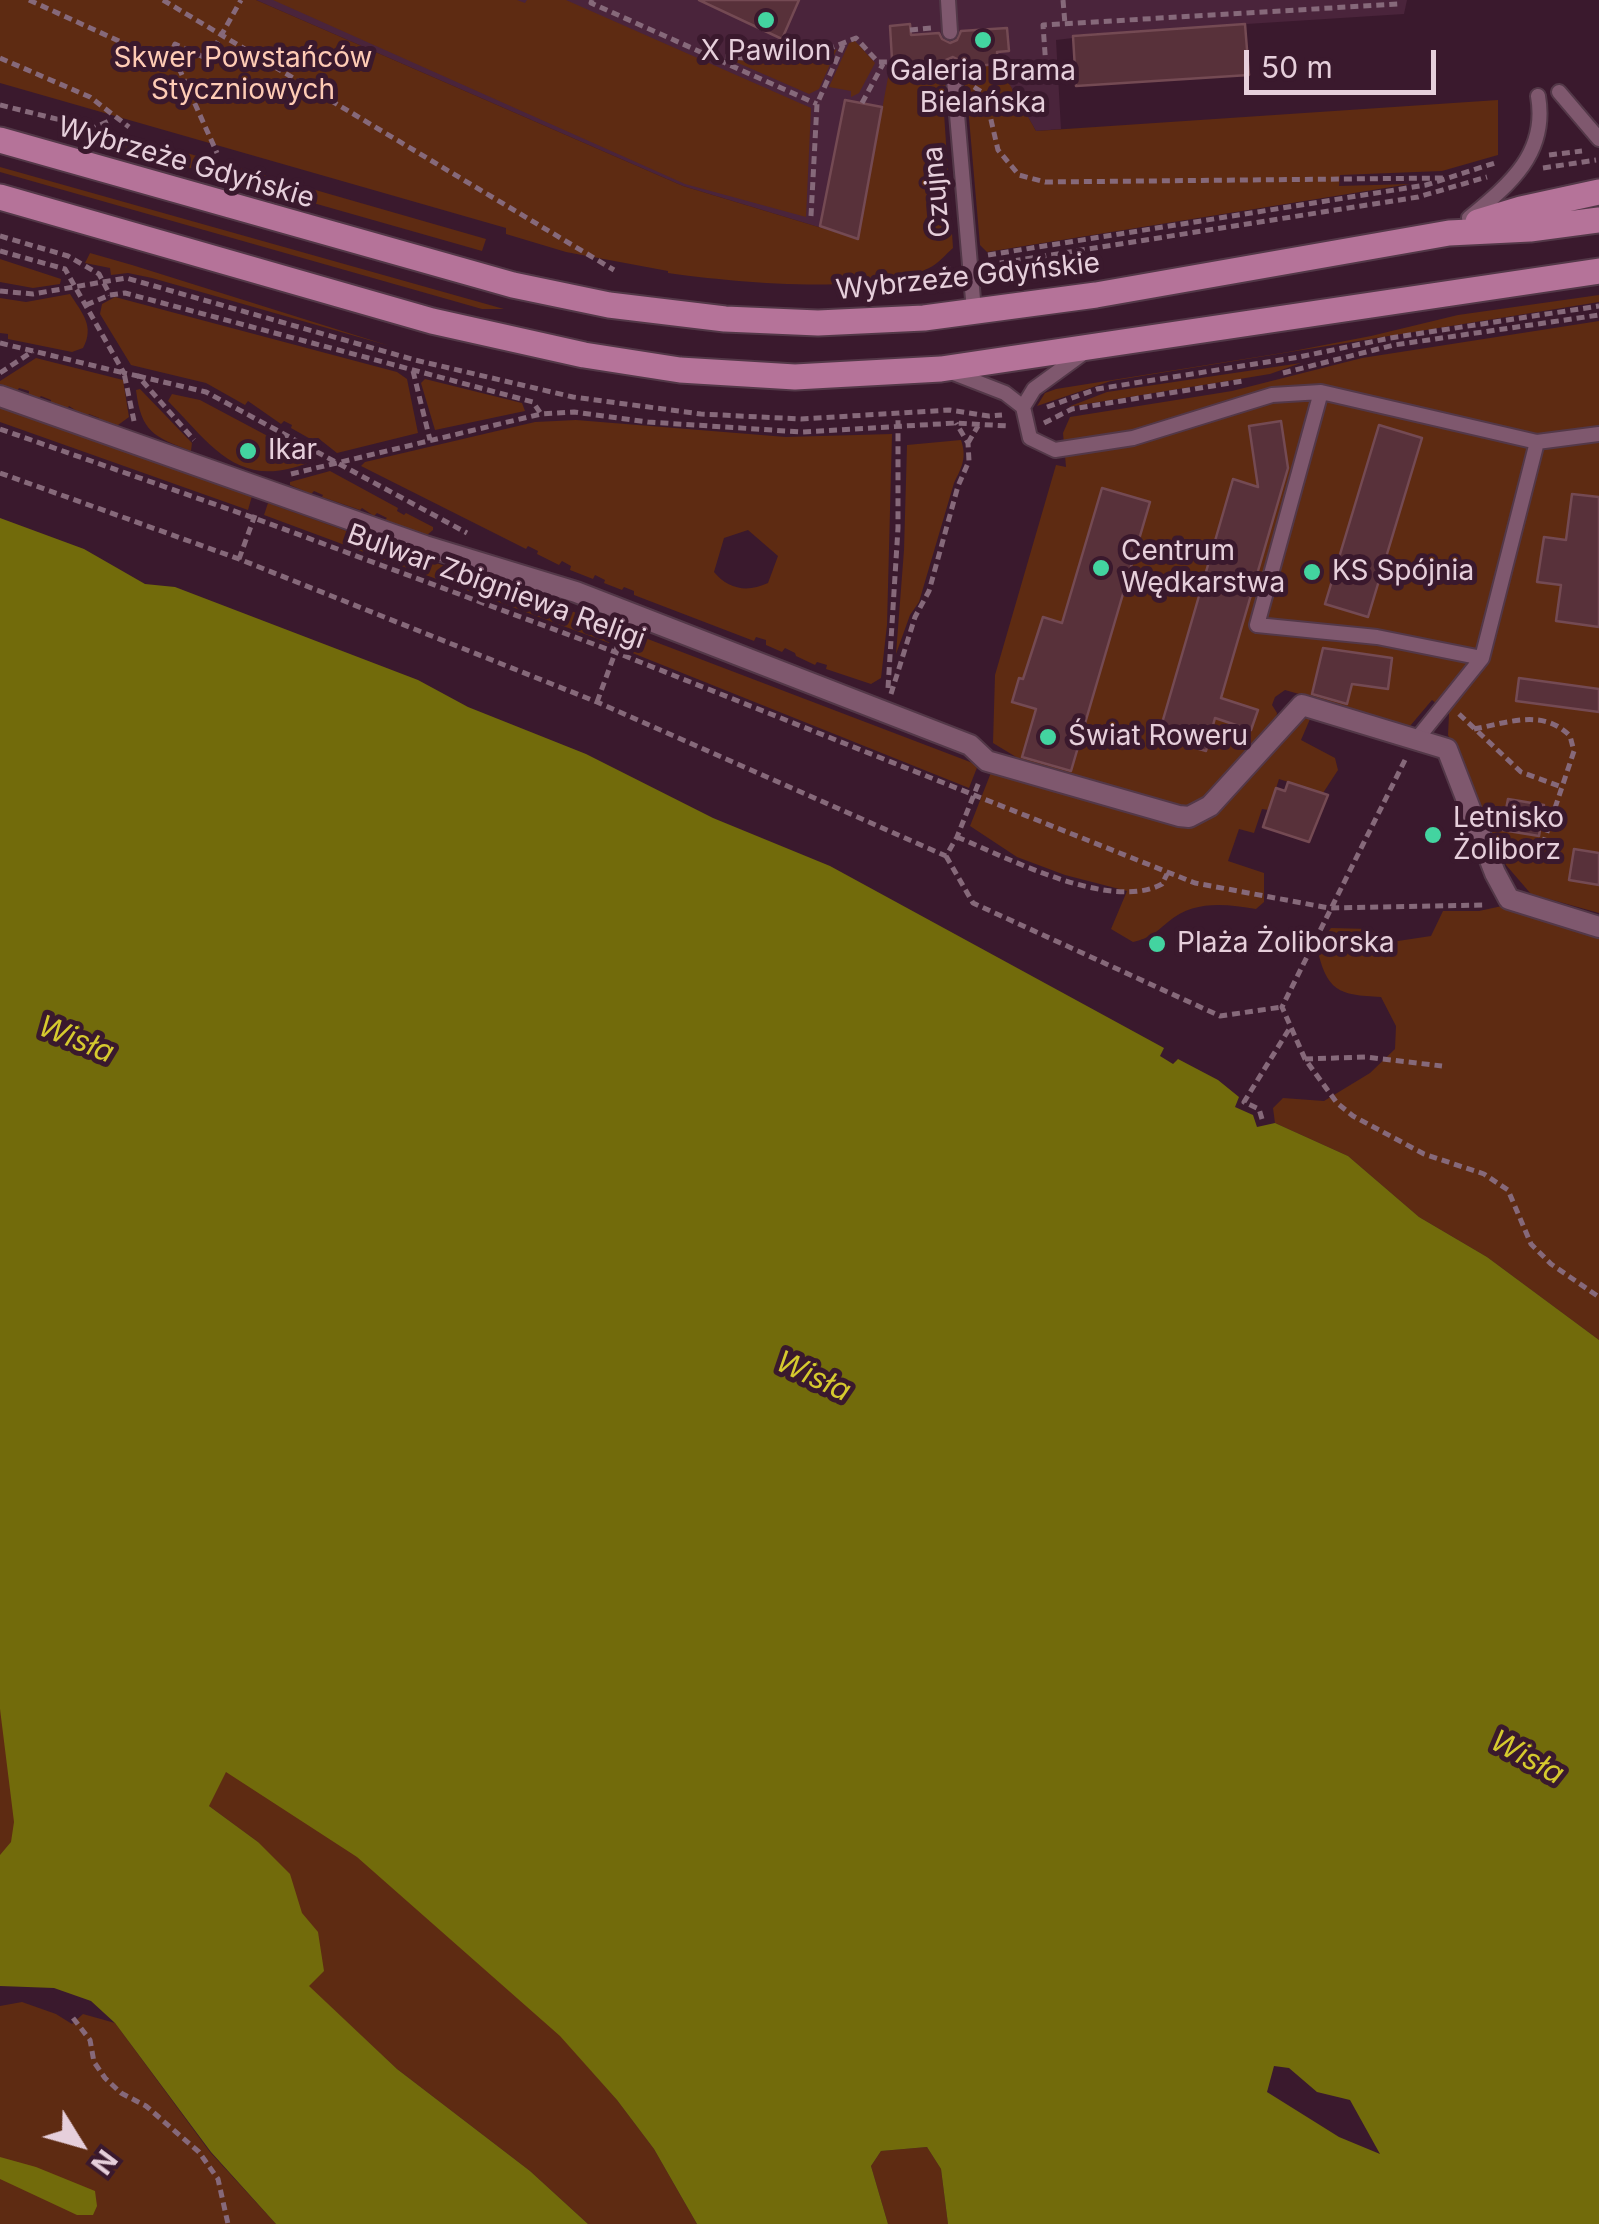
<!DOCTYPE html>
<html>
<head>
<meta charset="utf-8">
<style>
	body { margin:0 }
	#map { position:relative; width:1599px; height:2224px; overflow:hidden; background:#3a192d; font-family:Inter,sans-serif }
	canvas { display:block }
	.north { position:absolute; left:30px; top:2094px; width:100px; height:100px; -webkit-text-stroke:8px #3a192d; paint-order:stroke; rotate:127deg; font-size:28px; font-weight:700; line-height:40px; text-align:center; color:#e6cfdb }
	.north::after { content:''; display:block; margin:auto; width:35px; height:45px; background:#e6cfdb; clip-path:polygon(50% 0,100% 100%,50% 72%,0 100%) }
	.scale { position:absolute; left:1244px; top:50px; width:192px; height:45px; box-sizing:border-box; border:5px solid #e6cfdb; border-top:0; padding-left:12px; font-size:30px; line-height:35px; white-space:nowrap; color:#e6cfdb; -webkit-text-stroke:8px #3a192d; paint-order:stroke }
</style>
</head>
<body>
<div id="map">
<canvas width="1599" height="2224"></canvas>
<div class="north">N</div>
<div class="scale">50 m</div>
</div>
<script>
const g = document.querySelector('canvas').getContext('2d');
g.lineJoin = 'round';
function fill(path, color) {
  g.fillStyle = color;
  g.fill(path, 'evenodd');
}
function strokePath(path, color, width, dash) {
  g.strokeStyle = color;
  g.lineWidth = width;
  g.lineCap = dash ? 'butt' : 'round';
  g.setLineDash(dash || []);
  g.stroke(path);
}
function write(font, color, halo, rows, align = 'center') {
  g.font = font + ' Inter,sans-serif';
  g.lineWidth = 10;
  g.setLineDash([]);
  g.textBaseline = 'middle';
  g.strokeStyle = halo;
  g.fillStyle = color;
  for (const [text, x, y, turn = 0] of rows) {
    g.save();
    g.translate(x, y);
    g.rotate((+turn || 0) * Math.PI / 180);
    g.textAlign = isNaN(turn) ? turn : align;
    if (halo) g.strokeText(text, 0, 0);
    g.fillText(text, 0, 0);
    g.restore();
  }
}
const built = new Path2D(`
	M256,0H1407L1404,14L1074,35L1073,38L1056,40L1061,129L1036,131L998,65L890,72L858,239L683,186Z`);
const green = new Path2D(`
	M0,0H256L683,186L858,239L889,72L948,69L943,98L953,248C946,254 938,264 929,268C874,296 731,282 668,273V271L566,252L506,234V228L0,83Z
	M273,0H517L525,3L527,0H566L811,108L806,217L685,184Z
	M855,41L875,63L859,93L851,97V91L829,87L849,43Z
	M837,49L819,89L809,94L729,59C774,63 795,70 837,49Z
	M998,64L1036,131L1498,100V155L1442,171L1340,175L1339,186L1410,184L987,252L980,245L967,95L960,68Z
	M117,133L486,239L482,251L113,146Z
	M0,167L504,309H482L0,172Z
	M90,253L132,265L390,346L152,278L128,273L111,275L110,268L85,263Z
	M0,259L61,279L60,284L33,288L0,282Z
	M70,294C82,313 95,326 83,348L72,352L8,339V334L0,333V298L26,302Z
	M1599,295V302L1111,381L1037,406L1045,393L1056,389L1288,352L1371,336L1458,315Z
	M115,297L397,372L407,379L418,433L337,453L318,438L314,441L291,428L292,425L284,421L281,424L248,401L245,405L206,383L131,365L100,314L102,304Z
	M1599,321V913L1531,894L1506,865L1448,735L1449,714L1432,700L1410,726L1285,690L1275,697L1272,705L1277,713L1276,721L1203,802L1186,808L1021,760L993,743L995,675L1056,465L1066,467L1063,433L1070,417L1232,391L1362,358Z
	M36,358L123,380L129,417L114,428L99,422V418L89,414L86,417L69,406L66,410L51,404V400L41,396L38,399L29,396V391L19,388L17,391L0,384V381Z
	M1301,363L1270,374L1068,407L1107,392Z
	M425,379L522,403L525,411L435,430L421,383Z
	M140,389L192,443L191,451C154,437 141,432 136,390Z
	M172,394L200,400L309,458L310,462C239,491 213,447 168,401Z
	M0,407L252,496L248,510L0,422Z
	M576,420L786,437L892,434L887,625L881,678L871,684L826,669L827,665L817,662L815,665L796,656L795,653L785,648L782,652L766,645V640L756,637L754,641L634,595V591L624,587L622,590L604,583L605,580L595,575L593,579L570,570L571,566L562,561L559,565L537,554L538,551L528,546L526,549L361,466L365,462L535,422ZM748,530L778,556L768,583C747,593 728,589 714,572L724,538Z
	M961,440C967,458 962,467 954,483L919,602L910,615L896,654L904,550L907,445Z
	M330,471L398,508L397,511L404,515L406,513L433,527V530L427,535L385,520L387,518L377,513L374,516L362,508L360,510L322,497L323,495L314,491L311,494L290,485V482Z
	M268,503L616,627L609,643L264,515Z
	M632,633L978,765L969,788L625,650Z
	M1307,718L1310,719L1301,740L1335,758L1338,770L1323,793L1279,779L1269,810L1262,809L1254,833L1239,829L1228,861L1264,873V902L1256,909C1225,904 1194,900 1168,922C1155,933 1150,938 1133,942L1111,929L1127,891L1065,875L1017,857L970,826L992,770L1187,826L1211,817L1298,722Z
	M1502,906L1599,938V1340L1487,1257L1419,1217L1348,1156L1275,1123L1273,1108L1283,1098L1324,1101L1370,1073L1395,1049L1396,1026L1381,997C1338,995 1327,991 1317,948L1331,928L1369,929L1398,941L1431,936L1443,911H1479Z
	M209,1642L384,1833L617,2100L654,2149L697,2224H588L530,2171L397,2069L308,1986L258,1842L209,1806Z
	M0,1709L17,1738L40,1864L0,1865Z
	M22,2002L56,2014L72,2024L83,2014L115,2023L210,2152L276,2224H0V2006Z
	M927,2147L941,2169L948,2224H888L871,2166L881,2151Z`);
const water = new Path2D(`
	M0,518L84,549L145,584L175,587L418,680L468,707L586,754L713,818L830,866L1164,1048L1160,1056L1173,1064L1178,1059L1218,1080L1239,1097L1235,1107L1253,1115L1257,1127L1275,1123L1348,1156L1419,1217L1487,1257L1599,1340V2224H948L941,2169L927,2147L881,2151L871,2166L888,2224H697L654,2149L617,2100L560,2036L357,1857L226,1772L209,1806L258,1842L290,1874L302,1913L318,1932L324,1971L309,1986L397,2069L530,2171L588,2224H276L211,2152L115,2023L91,2001L54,1988L0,1986V1855L11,1842L14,1822L0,1709ZM1274,2066L1289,2068L1317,2092L1350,2100L1380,2154L1339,2137L1267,2092Z
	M0,2157L36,2167L95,2191L97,2206L93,2215H77L0,2179Z`);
const building = new Path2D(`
	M699,0H799L782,39Z
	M910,24L911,35L939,33L942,39L950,43L957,40L961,31L1007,28L1009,51L997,52L998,64L964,67L961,61L953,57L946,60L942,69L906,71L905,59L892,60L890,26Z
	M1245,24L1249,75L1076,86L1073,36Z
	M845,100L882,107L858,239L820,226Z
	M1281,421L1288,468L1221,698L1258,710L1251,730L1215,718L1206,751L1158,737L1233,479L1258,487L1249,426Z
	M1379,425L1422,438L1368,617L1325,604Z
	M1102,488L1150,502L1071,771L1022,757L1036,709L1012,702L1019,678L1023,679L1043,617L1062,623Z
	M1572,494L1599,497V627L1556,621L1561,585L1537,582L1544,537L1566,540Z
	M1323,648L1392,658L1388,689L1352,684L1347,704L1312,694Z
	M1519,678L1599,689V712L1516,701Z
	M1288,782L1328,795L1309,842L1263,827L1276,788L1285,791Z
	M1508,799L1544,805L1539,836L1502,830Z
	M1574,849L1599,853V885L1569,880Z`);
const path = new Path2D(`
	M29,0L167,63L175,44L208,59L241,0
	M163,0L614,270
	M592,0L591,3L817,104
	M1063,0L1065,24
	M910,30L932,28
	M712,56L798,61L856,38L878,62H900V59
	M0,58L90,97L129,127
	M168,61L178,66L217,153
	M1047,81L1043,25L1398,4L1399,0
	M974,87L985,94L998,150L1019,175L1045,182L1444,178
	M862,103L883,64
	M0,105L93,128L109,121
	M1549,155L1582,151
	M1543,168L1596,160
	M811,216L817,104L844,43
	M0,236L68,256L99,274L110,295
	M0,251L65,269L124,373L138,376L194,440
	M988,255L1426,185L1498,162
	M987,265L1418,197L1487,177
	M931,275L951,267
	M0,291L33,294L126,278L415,360L573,397L701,414L801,419L949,410L989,416L1002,415
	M86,305L110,295L125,293L533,402L541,414L574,412L648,422L802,432L956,423L1008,426
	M0,343L124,373L134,421
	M413,371L430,440
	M0,373L33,351
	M1283,373L1394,345L1599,315
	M138,376L206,392L467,533
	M1047,407L1097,389L1299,357L1390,338L1599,306
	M1044,423L1072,409L1243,381
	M0,429L254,518L615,652L1195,883L1329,908L1486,905
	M968,443L978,426
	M0,473L239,559L597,702L946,856L957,837L979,782
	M291,474L541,414
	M239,559L255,515
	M888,688L898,528V415
	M891,694L915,617L929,591L958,486L969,461L968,443L956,423
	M597,702L622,634
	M1459,714L1521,772L1562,787
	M1474,729C1507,723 1543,708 1570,736L1574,751L1540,853
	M1405,760L1282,1007L1305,1059L1337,1103L1353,1116L1424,1154L1484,1174L1508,1190L1531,1244L1551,1264L1599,1297
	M957,837C1008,858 1111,912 1162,884L1167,874
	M946,856L973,903L1220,1016L1282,1007
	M1305,1059L1365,1057L1442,1066
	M1262,1119L1259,1109L1244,1102L1291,1026
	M73,2018L90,2040L94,2062L105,2078L121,2093L146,2106L199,2152L218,2179L228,2224`);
const service = new Path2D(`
	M948,0L950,32
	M953,68L974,311
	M1559,92L1599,139
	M1469,218C1510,184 1548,153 1538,96
	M1082,354L1034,389L1023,407L1030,438L1055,450L1133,438L1272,395L1321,392L1537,442L1599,434
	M951,372L1005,393L1023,407
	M1321,392L1257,625L1377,637L1482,658
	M1416,740L1482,658L1537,442`);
const pedestrian = new Path2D(`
	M0,396L425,546L576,592L970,745L987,761L1179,816L1189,817L1210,806L1302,705L1447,749L1495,873L1509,899L1599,927`);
const primary = new Path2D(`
	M0,140L513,285L609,305L725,319L818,323L924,318L1096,295L1449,233L1530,229L1599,220
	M0,197L432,321L584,355L680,370L795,377L941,369L1599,271
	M1478,222L1521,209L1599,192`);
const markers = [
	[766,20,10,"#43d4a0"],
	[983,40,10,"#43d4a0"],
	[248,451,10,"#43d4a0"],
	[1101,568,10,"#43d4a0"],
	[1312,572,10,"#43d4a0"],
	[1048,737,10,"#43d4a0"],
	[1433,835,10,"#43d4a0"],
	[1157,944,10,"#43d4a0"]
];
const poiNames = [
	["X Pawilon",766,52,"center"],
	["Galeria Brama",983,72,"center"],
	["Bielańska",983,104,"center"],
	["Ikar",268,451],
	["Centrum",1121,552],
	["Wędkarstwa",1121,584],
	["KS Spójnia",1332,572],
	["Świat Roweru",1068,737],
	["Letnisko",1453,819],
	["Żoliborz",1453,851],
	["Plaża Żoliborska",1177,944]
];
const parkNames = [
	["Skwer Powstańców",243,59],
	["Styczniowych",243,91]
];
const streetNames = [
	["Wybrzeże Gdyńskie",186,163,16],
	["Czujna",937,192,-95],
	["Wybrzeże Gdyńskie",968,277,-6],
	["Bulwar Zbigniewa Religi",496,587,20]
];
const waterNames = [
	["Wisła",76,1040,22],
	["Wisła",813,1377,25],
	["Wisła",1527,1758,29]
];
fill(built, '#4a243b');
fill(green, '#5e2b12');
fill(water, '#726b0b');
fill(building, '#58313a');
strokePath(building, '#744a53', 2.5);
strokePath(service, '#533848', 18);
strokePath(pedestrian, '#533848', 24);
strokePath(primary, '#533848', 29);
strokePath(path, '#86697a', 5, [8, 5]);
strokePath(service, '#7f586e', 14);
strokePath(pedestrian, '#7f586e', 20);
strokePath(primary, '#b57399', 25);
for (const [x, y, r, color] of markers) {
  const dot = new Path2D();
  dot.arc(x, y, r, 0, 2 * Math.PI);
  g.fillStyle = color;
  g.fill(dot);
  strokePath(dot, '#3a192d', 4);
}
write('28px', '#e6cfdb', '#3a192d', poiNames, 'left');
write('28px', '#fecbb5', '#3a192d', parkNames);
write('28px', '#e6cfdb', '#3a192d', streetNames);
write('italic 30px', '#d6ca2e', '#3a192d', waterNames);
</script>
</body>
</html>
